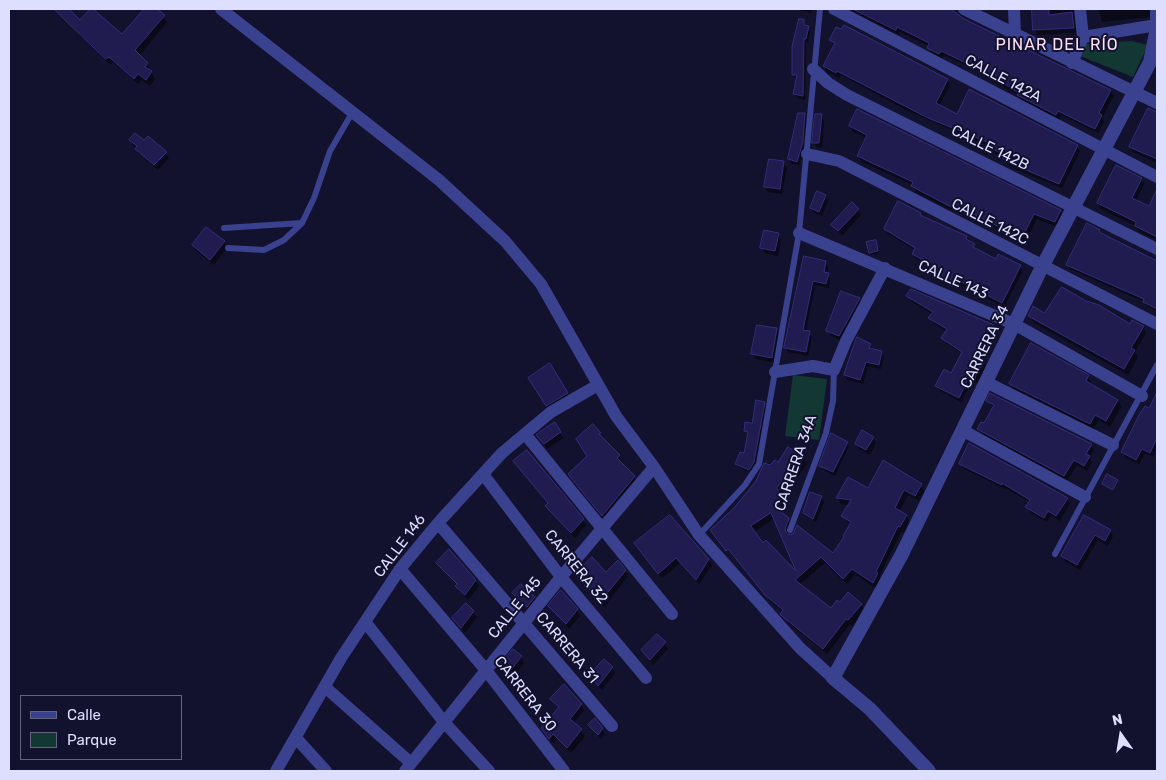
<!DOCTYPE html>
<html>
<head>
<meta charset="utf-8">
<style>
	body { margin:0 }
	#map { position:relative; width:1166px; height:780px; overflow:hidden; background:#12112e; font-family:Rubik,sans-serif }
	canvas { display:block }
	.frame { position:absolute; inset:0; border:10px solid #dedeff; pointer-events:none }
	.legend { position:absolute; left:20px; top:695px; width:162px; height:65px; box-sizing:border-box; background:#12112e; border:1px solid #646382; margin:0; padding:6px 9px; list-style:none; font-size:15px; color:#dedeff }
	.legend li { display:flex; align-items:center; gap:10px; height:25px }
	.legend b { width:25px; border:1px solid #646382 }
	.north { position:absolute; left:1096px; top:710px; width:50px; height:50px; -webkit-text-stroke:4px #12112e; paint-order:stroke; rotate:347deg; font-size:14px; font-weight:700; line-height:20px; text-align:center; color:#dedeff }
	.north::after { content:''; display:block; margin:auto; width:18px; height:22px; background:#dedeff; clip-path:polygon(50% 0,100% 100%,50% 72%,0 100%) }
</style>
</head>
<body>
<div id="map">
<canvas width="1166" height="780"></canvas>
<div class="frame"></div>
<ul class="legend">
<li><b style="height:6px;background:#3a418e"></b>Calle</li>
<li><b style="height:14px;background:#133833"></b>Parque</li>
</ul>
<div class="north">N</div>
</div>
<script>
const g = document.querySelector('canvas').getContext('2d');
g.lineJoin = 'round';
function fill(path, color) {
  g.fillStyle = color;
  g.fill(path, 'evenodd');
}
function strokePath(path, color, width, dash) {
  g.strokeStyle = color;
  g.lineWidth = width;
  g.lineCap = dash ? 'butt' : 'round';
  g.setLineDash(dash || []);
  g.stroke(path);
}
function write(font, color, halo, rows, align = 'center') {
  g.font = font + ' Rubik,sans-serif';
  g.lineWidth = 4;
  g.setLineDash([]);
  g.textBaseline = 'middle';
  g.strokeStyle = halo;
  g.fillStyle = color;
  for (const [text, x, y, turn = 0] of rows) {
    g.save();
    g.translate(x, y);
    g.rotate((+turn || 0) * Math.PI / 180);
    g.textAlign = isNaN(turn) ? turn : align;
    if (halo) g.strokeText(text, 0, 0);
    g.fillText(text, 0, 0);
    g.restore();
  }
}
const green = new Path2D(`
	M1131,41L1148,45L1133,77L1080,56L1083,44Z
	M793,375L827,379L819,440L785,436Z`);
const shadow = new Path2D(`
	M54,9H68L80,21L91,9L122,36L145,9H155L167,22L139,56L147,64L155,79L150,86L142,80L138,84L113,62L110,65Z
	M795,9H812L811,13Z
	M850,9H944L1111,91L1114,96L1102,118L1104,121L1098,133L1061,115L1059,120L1021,100L1018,95L994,82L992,78L944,55L942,59L931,53L929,46L900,32L899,35Z
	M1032,9H1075L1076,33L1038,35L1035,30Z
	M1099,9H1150L1151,17L1102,22Z
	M803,21L810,31L808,43L806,42L805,100L797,98L795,94L798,79L793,75Z
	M831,40L947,80L950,85L939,106L957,115L1077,146L1080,151L1062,188L1011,167L994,153L990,147L904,109L841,75L839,78L827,72L824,66L834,47Z
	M1148,109L1157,114V163L1133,152L1130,147Z
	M804,114L807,119L804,147L799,165L792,164L789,159Z
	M821,115L824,121L822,148H817L814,142Z
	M850,126L1060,211L1063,217L1058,227L1037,219L1025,243L956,209L955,212L916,192L913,185L862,162L858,156L867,138L853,132Z
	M130,140L159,146L169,158L158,170L139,154Z
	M783,162L787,168L782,194L768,192L765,187Z
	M1141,179L1144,184L1136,201L1150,207L1157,192V240L1139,232L1136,226L1101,209L1098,203Z
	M825,196L828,201L822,216L814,213L811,208Z
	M858,210L861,215L842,236L833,225Z
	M920,214L923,218L966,237L977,250L996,260L1020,266L1023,271L1004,307L960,285L958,288L939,280L936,275L930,272L928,265L916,259L913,254L915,250L888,234L885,229Z
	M1087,225L1124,246L1157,261V311L1147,306L1144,302L1070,269L1067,265Z
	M207,229L224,242L227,248L214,265L196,251L193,245Z
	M778,234L781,240L778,256L765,253L762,248Z
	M867,243H876L879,253L871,255Z
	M805,258L825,262L828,267L827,274L830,279L829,288L815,285L806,332L812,337L808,356L788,352L786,348Z
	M843,291L859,299L862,304L842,341L831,336L828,331Z
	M911,291L994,326L996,331L981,361L986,367L977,383L972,381L961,402L940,391L937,386L952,374L963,354L946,343L943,338L947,332L933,323L930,318L932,314L911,301L908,296Z
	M1029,316L1143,327L1146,333L1135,352L1138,357L1128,375L1033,322Z
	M777,330L780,335L775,363L756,359L753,354Z
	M870,345L872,350L881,352L884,357L881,369L868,366L863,384L848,380L845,375Z
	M550,364L570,399L550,410L532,383Z
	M1088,376L1091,383L1090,385L1118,400L1121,407L1110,427L1099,420L1093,430L1014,391L1010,384Z
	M1157,396V448L1153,457L1145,453L1139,464L1126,458L1122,452Z
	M988,401L1091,445L1094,450L1089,458L1092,462L1087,471L1077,465L1067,481L982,434L979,429L984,425L994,408Z
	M764,403L766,407L756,463L751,473L738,467L736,464L745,455L749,435L745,430L753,424Z
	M555,423L563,438L547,449L538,435Z
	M593,426L638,483L606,520L573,480L588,457Z
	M873,437L876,443L870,455L859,449L856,444Z
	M847,443L849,446L835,476L823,470L821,466Z
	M803,458L807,464L799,475L780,494L784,504L779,512L792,525L788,535L833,555L845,538L851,525L843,516L849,505L841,504L838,498L868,489L921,485L924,491L919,501L908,495L899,512L906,515L909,521L903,533L901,532L879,577L881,580L876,589L855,574L847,584L825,563L799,585L831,610L848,594L861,605L865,611L852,626L850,624L827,654L788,623L783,612L770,601L712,531L735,509L770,466ZM775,518L799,577L766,542L763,544L754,532Z
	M514,462L583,520L586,525L575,538L550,511L547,506L549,504Z
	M960,464L1067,499L1070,504L1060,521L1051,515L1047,522L1030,512L1027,507L1030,502L1005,488V489L964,469Z
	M1117,481L1118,484L1114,491L1103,484Z
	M821,497L824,502L816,522L807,517L804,512Z
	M1085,517L1110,531L1113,536L1108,546L1098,540L1080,570L1065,561L1062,556Z
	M639,549L708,560L712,565L699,584L680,563L662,578Z
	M438,563L475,581L479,586L468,600Z
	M625,571L628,576L604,607L577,574Z
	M514,593L534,597L537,603L530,611Z
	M466,605L477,617L465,633L454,618Z
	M550,606L576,610L580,616L569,629Z
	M665,643L668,649L653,665L642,650Z
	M521,657L524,663L510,680L500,667Z
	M612,668L615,673L602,690L591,677Z
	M552,699L581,704L584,710L574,723L585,736L571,753L557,738L553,743L546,734L560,709Z
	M590,726L602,729L605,734L601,739Z`);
const building = new Path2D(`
	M54,9H69L80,20L90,9H93L122,34L144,9H157L165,15L135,50L148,63L145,67L152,71L146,80L138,74L134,79L109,57L106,59Z
	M853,9H951L964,19L1111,90L1099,113L1102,115L1095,129L1058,111L1056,115L1017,95L1018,93L1008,86L990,77L991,75L941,51L939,54L927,48L929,43L897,27L896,30Z
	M1032,9H1049V15L1072,12L1074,28L1033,30Z
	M799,19H804V25L809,26L806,39H804L803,96L793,94L797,75H792V47Z
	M844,25L948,79L936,103L957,114L969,89L1078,145L1059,184L1007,162L999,156L1001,153L990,148L992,144L928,118L837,71L836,73L823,66L835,43L829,40L836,27L841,29Z
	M1148,108L1157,112V159L1129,147Z
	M857,109L1061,210L1055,222L1034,214L1022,238L953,204L951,207L911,186L913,182L857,156L867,135L849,126Z
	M798,113H805L803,142L797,162L788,159Z
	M815,114H822L819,143H812Z
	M135,133L144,140L148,136L167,152L154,165L135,149L137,146L129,140Z
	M769,159L784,161L780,189L764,187Z
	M1116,165L1142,178L1132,198L1149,206L1157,189V237L1135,226L1136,222L1097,203Z
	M817,191L826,195L819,212L810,208Z
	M898,201L921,213L920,215L967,236L966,239L975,244L973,247L996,259L998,254L1021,265L1002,303L957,280L955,283L934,275L936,272L926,267L928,263L912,254L915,248L884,229Z
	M852,202L859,209L838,231L831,225Z
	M1087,223L1100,230L1099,232L1157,261V309L1143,302L1144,299L1066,265Z
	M206,227L225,241L210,260L192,245Z
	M764,230L779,233L775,251L760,248Z
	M876,240L878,251L869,253L866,242Z
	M804,256L826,261L824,272L829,273L826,284L813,281L803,330L810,331L806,352L784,348Z
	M1062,287L1086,301L1099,305L1130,324L1132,320L1144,326L1131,348L1135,350L1124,369L1028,316L1033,306L1044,313Z
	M911,289L994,325L977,358L984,361L974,379L969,377L959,398L935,386L944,369L951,373L962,352L941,338L947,329L928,318L933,312L906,296Z
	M841,291L860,298L839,336L826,331Z
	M757,325L777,328L772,358L751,354Z
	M857,337L871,344L869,348L882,351L879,365L866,362L860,380L844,375Z
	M1031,343L1089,375L1086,381L1118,400L1106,421L1095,415L1090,424L1009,384Z
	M550,363L568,393L546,406L528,378Z
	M1157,392V438L1150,453L1142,449L1136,460L1121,452L1139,415L1145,406L1149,408Z
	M990,393L1092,444L1086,454L1090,456L1084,466L1074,460L1064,476L977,429L981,422L984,423L994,405L986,401Z
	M756,400L765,402L754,462L749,470L735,464L740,452L744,453L748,432L744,431L745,422L752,423Z
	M555,422L561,432L544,444L536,435Z
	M593,424L601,433L599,434L620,455L617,458L635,476L602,516L568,474L587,456L576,439Z
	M862,430L874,437L866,450L855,444Z
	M831,433L848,442L833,472L819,466Z
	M969,443L1068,498L1056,516L1048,511L1044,518L1025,507L1030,500L1002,483V485L959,464Z
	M788,447L804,457L796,469L777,487L781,498L775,507L789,518L785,529L787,534H793L797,525L833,553L844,537L843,536L851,522L841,516L851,500L836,498L848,477L868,488L883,460L922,484L915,496L904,490L895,508L907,515L900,527L898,526L876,572L878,573L873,583L852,569L843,579L821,557L795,580L831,608L837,600L840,602L848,592L862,604L848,620L846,619L823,649L783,617L780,614L783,610L765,595L728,549L726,551L710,530L734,508L756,481L764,463L770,465L775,460L778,462ZM771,513L796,571L766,540L763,543L751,526Z
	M527,450L584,519L571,533L545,506L548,503L513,461Z
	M1107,474L1118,480L1113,490L1102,484Z
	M810,492L822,496L813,519L803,513Z
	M670,515L709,559L696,580L676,558L658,574L634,543Z
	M1084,515L1111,530L1105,541L1095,535L1077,565L1061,556Z
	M449,549L476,580L465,595L455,586L457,584L436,563Z
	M592,557L606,572L618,560L626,570L600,602L576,574Z
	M521,584L535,597L527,607L512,593Z
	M561,590L578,609L566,624L548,606Z
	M466,603L474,611L461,628L452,618Z
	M657,634L666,642L650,660L641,650Z
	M513,649L522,656L507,675L499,667Z
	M604,659L613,667L598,686L589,676Z
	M564,684L582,704L570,719L582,729L567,748L553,734L549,739L541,728L559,707L550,699Z
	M595,718L603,728L598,735L588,725Z`);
const service = new Path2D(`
	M224,228L302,223
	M228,248L264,250L284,240L302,223L314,198L330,151L352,113
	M790,530L826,433L833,401L834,370
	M699,535L745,485L759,464L799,233L820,9
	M1055,554L1157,365`);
const minor = new Path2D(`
	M221,9L439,180L505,241L541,284L616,416L654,467L699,535L800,648L833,678
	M834,9L1157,177
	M964,9L1157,103
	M1014,9L1015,35
	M1083,37L1157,25
	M1072,63L1083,37L1080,9
	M813,69L828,83L847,95L1157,249
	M807,154L839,161L1157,324
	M799,233L1014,324L1142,396
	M775,372L813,366L834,370L846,341L885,268
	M986,382L1113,445
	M962,430L1085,497
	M525,434L672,614
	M483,474L561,577L646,678
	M438,523L612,726
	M400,569L485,669L564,771
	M366,623L444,722L489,771
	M325,687L411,763
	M296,738L326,771
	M276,771L341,658L400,569L438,523L502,453L551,412L598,385
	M405,771L561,577L654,467`);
const tertiary = new Path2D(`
	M1157,9V17
	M929,771L870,709L833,678L902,554L1042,267L1150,62L1157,28`);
const streetNames = [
	["CALLE 142A",1003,79,28],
	["CALLE 142B",990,148,26],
	["CALLE 142C",990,222,27],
	["CALLE 143",953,280,24],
	["CARRERA 34",985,347,-64],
	["CARRERA 34A",796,463,-71],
	["CALLE 146",400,546,-53],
	["CARRERA 32",576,567,51],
	["CALLE 145",515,608,-51],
	["CARRERA 31",567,648,50],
	["CARRERA 30",525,694,52]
];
const neighbourhoodNames = [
	["PINAR DEL RÍO",1057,45]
];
fill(green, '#133833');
fill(shadow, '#0007');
fill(building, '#201c50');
strokePath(building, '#342d7c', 1);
strokePath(service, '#3a418e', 6);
strokePath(minor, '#3a418e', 12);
strokePath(tertiary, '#3a418e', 14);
write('15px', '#dedeff', '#12112e', streetNames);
g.letterSpacing = '1px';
write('16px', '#ffe0f7', '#12112e', neighbourhoodNames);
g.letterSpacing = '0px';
</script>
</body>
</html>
